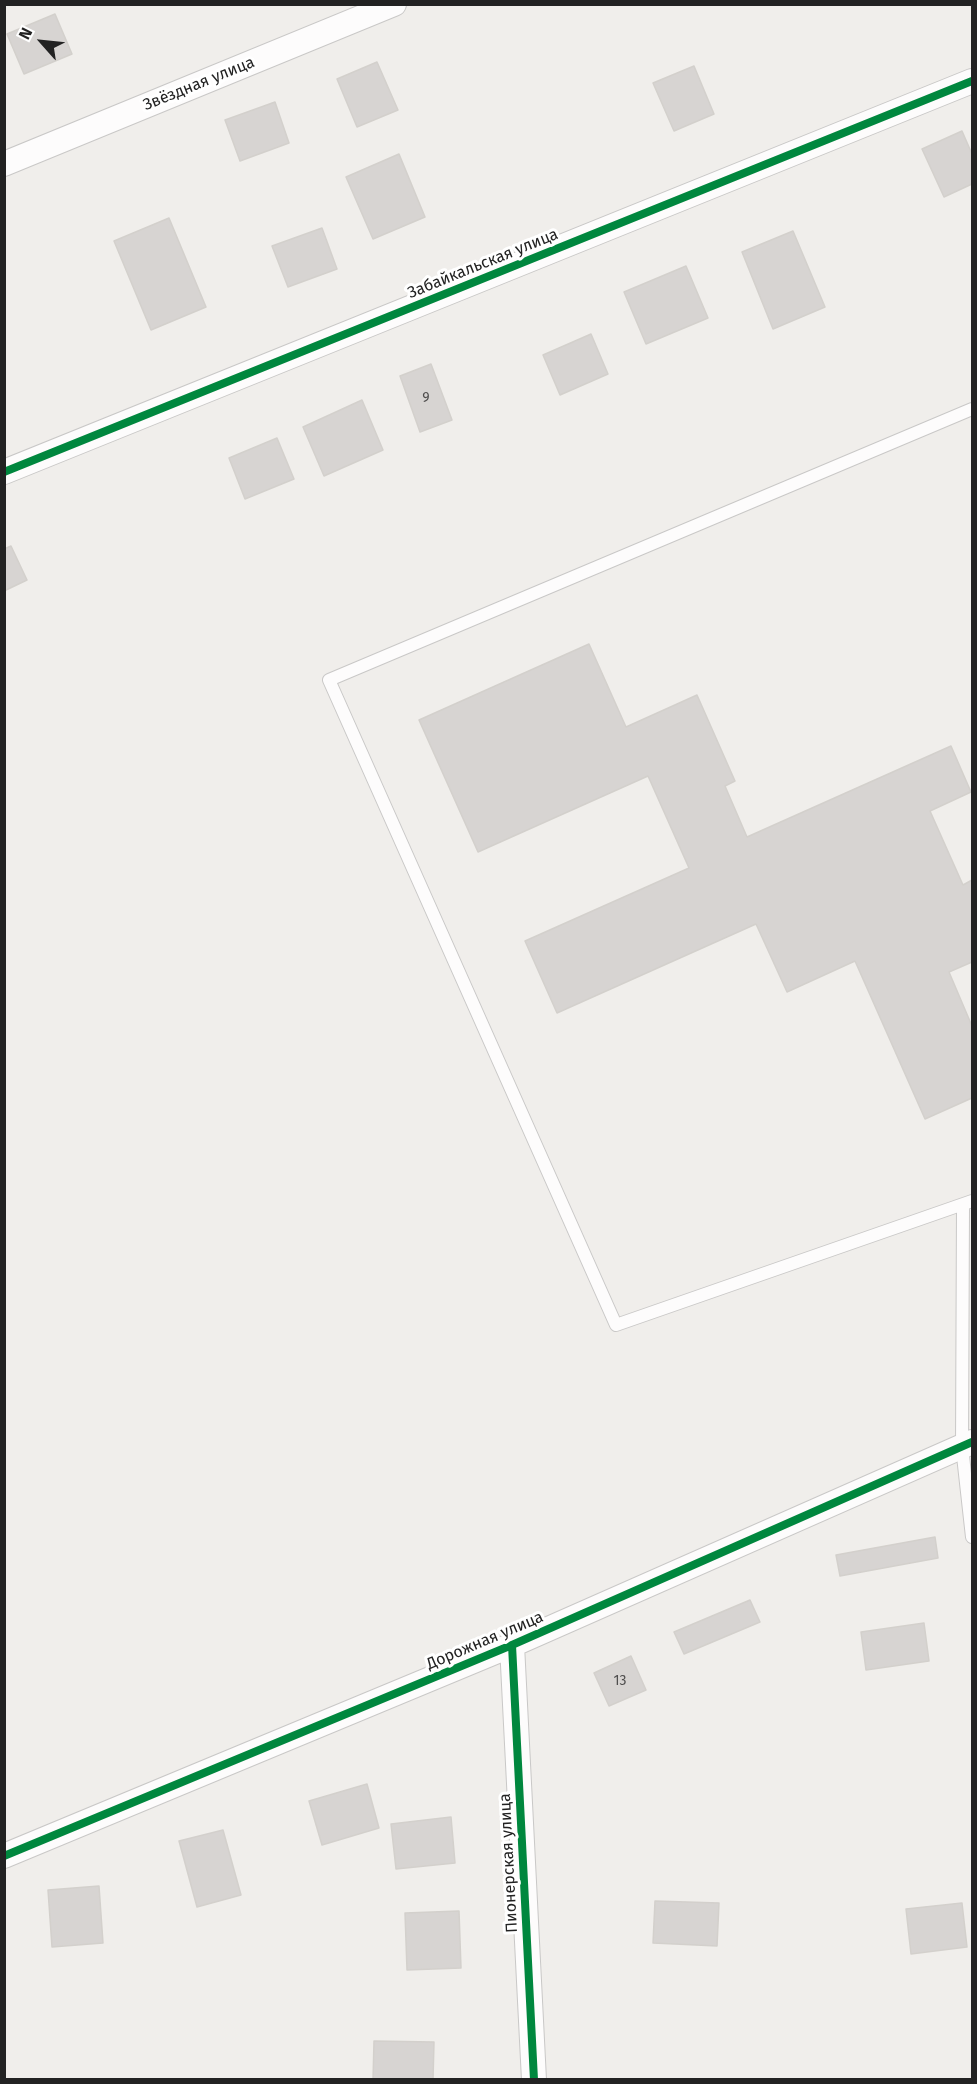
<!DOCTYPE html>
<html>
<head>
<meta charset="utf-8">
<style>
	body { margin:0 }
	#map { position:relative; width:977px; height:2084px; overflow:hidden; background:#f0eeeb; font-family:"Fira Sans",sans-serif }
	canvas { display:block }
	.frame { position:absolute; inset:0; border:6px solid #222; pointer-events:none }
	.north { position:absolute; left:12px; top:12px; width:60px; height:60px; -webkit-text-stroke:4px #fff; paint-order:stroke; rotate:297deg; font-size:16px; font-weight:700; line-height:24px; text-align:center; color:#222 }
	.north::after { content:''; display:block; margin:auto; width:21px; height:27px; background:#222; clip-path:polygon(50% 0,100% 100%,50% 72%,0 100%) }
</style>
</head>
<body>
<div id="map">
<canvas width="977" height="2084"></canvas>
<div class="frame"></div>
<div class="north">N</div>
</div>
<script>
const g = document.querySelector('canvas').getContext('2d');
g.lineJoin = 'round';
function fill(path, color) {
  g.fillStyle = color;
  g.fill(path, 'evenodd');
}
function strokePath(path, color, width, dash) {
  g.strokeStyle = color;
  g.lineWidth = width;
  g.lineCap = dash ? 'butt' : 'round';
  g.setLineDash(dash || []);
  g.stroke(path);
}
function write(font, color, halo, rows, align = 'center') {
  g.font = font + ' "Fira Sans",sans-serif';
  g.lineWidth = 6;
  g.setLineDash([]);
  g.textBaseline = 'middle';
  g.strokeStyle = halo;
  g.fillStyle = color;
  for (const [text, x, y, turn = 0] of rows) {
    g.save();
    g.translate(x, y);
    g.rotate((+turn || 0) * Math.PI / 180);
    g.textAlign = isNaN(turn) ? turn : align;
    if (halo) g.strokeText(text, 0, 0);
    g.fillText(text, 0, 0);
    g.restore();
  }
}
const building = new Path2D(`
	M55,14L72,54L24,74L7,34Z
	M377,62L398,110L357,127L337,79Z
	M694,66L714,114L674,131L653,83Z
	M275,102L289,143L240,161L225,120Z
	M962,131L972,154V184L944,197L922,149Z
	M399,154L425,217L373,239L346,177Z
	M169,218L206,307L151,330L114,241Z
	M322,228L337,269L288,287L272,246Z
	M793,231L825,307L773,329L742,252Z
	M686,266L708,318L646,344L624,292Z
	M591,334L608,374L560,395L543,355Z
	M431,364L452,420L420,432L400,376Z
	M362,400L383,450L324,476L303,427Z
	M277,438L294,479L245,499L229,458Z
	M11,546L27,580L4,591V549Z
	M589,644L626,727L697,695L735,781L725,786L747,837L951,746L971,792L930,811L963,885L972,880V962L949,972L972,1026V1098L925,1119L855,961L787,992L756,924L557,1013L525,941L689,868L648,776L478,852L419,720Z
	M935,1537L938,1558L840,1576L836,1555Z
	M750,1600L760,1622L684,1654L674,1632Z
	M924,1623L929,1661L866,1670L861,1632Z
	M631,1656L646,1690L609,1706L594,1673Z
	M367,1784L379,1828L322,1845L309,1801Z
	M451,1817L455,1863L396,1869L391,1824Z
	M223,1830L241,1895L197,1907L179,1841Z
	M99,1886L103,1943L52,1947L48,1890Z
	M655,1901L719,1903L717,1946L653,1943Z
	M962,1903L967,1947L911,1954L906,1909Z
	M459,1911L461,1968L407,1970L405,1913Z
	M374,2041L434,2042L433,2080H373Z`);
const service = new Path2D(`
	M972,409L329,680L616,1325L972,1201
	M963,1206L962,1447L972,1537`);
const minor = new Path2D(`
	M4,164L394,4
	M4,472L972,81
	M512,1645L534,2080
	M4,1856L512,1645L972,1442`);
const cycleway = new Path2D(`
	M4,472L972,81
	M512,1645L534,2080
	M4,1856L512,1645L972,1442`);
const numberNames = [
	["9",426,398],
	["13",620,1681]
];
const streetNames = [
	["Звёздная улица",199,84,-22],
	["Забайкальская улица",483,264,-22],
	["Дорожная улица",485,1641,-23],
	["Пионерская улица",509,1863,-93]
];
fill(building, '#d7d4d2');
strokePath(building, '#d3d0cc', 1.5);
strokePath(service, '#c9c8c7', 14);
strokePath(minor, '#c9c8c7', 26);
strokePath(service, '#fdfcfc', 12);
strokePath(minor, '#fdfcfc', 24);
strokePath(cycleway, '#00873e', 8);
write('14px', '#4f4e4e', null, numberNames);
write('16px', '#222', '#fff', streetNames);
</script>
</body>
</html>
